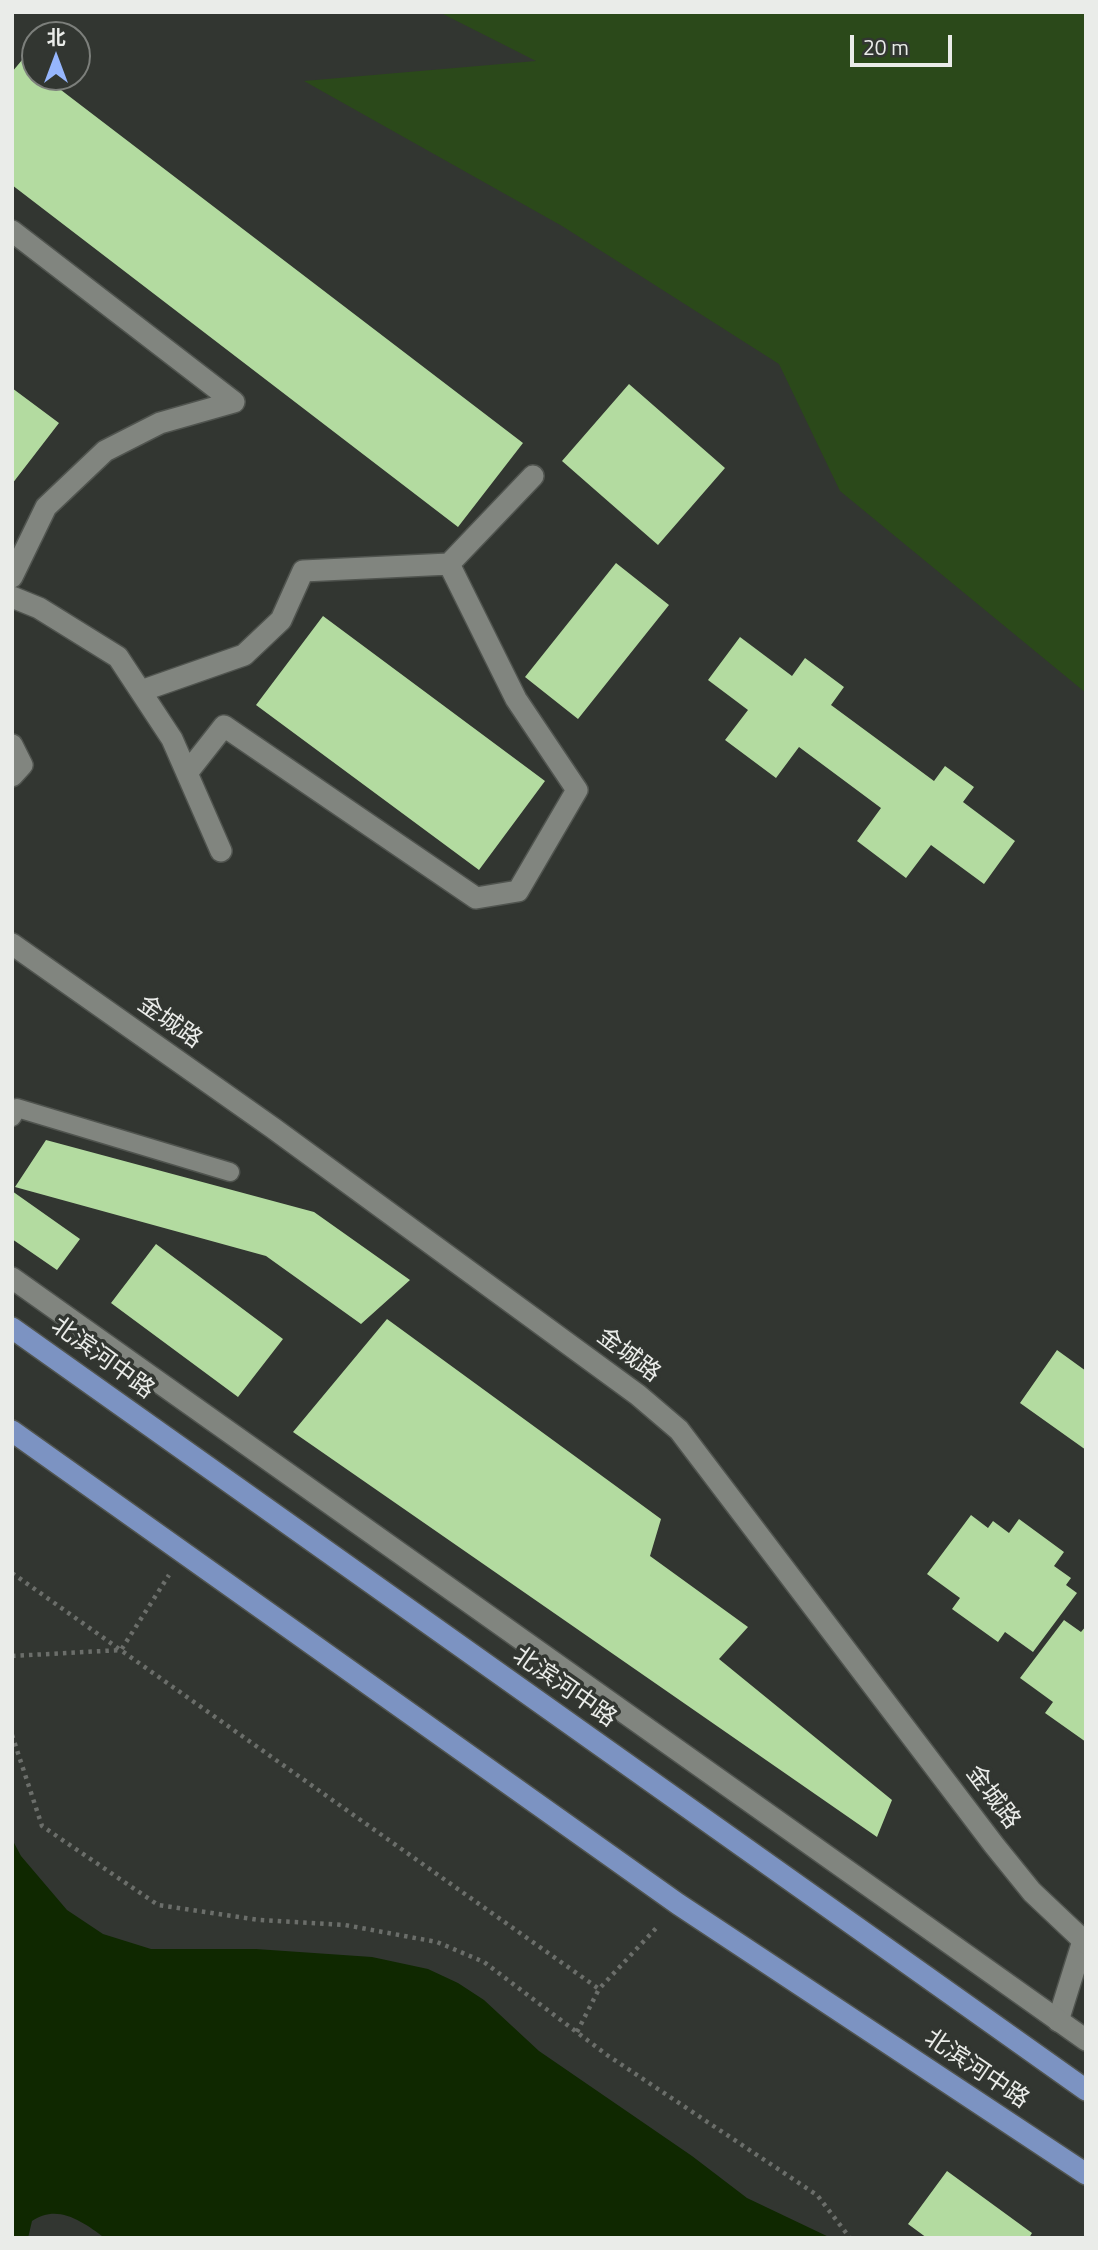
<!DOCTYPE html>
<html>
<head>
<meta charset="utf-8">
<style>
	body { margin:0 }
	#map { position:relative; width:1098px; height:2250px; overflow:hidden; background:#323631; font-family:"Titillium Web","Noto Sans SC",sans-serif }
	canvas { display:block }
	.frame { position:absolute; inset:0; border:14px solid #eaece9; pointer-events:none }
	.north { position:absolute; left:21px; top:21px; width:70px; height:70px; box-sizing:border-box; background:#323631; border:2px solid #7c7f7b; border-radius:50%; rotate:0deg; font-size:19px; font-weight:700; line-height:28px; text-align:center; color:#eaece9 }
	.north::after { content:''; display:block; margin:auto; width:24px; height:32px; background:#96b6fd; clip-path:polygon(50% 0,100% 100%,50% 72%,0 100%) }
	.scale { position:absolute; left:850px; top:35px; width:102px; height:32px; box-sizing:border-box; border:4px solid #eaece9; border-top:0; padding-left:9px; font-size:21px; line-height:24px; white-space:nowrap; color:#eaece9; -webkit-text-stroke:5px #323631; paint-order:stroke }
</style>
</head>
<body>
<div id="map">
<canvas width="1098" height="2250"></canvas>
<div class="frame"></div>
<div class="north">北</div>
<div class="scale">20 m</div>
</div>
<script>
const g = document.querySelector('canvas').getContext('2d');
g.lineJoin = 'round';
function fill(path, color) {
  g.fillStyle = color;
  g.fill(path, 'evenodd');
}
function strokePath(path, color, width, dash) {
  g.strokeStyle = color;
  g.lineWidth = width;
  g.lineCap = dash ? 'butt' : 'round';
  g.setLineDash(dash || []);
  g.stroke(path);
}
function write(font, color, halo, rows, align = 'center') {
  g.font = font + ' "Titillium Web","Noto Sans SC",sans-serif';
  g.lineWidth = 7;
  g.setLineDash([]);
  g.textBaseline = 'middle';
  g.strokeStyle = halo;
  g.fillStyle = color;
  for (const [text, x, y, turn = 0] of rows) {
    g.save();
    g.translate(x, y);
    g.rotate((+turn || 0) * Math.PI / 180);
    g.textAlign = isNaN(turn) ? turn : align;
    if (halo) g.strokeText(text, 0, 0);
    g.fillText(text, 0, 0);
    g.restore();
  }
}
const green = new Path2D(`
	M439,12H1086V693L840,491L779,364L562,226L304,81L536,61Z`);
const water = new Path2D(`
	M12,1839L21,1856L67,1910L103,1934L151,1949H256L372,1957L428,1969L458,1983L484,2000L539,2051L692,2156L747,2198L831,2238H105C83,2222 58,2203 32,2221L28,2238H12Z`);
const building = new Path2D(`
	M22,60L35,70V77H44L523,443L458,527L12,185V72Z
	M629,384L725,468L658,545L562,461Z
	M12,388L59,423L12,484Z
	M616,563L669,605L578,719L525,677Z
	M323,616L545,781L479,870L256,705Z
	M740,637L792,676L805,658L844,687L831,705L934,781L945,766L974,787L963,802L1015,841L984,884L931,845L906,878L857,841L881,808L799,747L776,778L725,740L748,710L708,680Z
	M46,1140L314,1212L410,1280L361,1324L266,1256L15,1187Z
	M12,1191L80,1239L57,1270L12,1239Z
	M156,1244L283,1339L238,1397L111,1303Z
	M387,1319L661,1519L650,1556L748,1627L719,1659L892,1800L877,1837L293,1432Z
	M1057,1350L1086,1371V1450L1020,1403Z
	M971,1515L988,1528L993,1521L1009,1533L1019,1519L1064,1552L1054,1566L1071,1578L1066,1585L1077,1593L1033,1652L1005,1632L998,1642L952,1609L960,1598L927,1574Z
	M1064,1620L1081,1632L1086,1626V1742L1045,1713L1053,1702L1020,1678Z
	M947,2171L1032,2233L1029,2238H927L908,2224Z`);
const path = new Path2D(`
	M12,1573L599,1989L659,1925
	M12,1656L121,1650L169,1575
	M12,1735L42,1826L158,1905L259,1920L345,1925L437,1942L484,1962L607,2055L817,2195L850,2238
	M577,2032L599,1989`);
const lane = new Path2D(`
	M12,1117L17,1108L230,1172`);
const street = new Path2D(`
	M12,231L234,402L160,423L105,451L46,507L12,577
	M12,597L39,608L118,657L172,739L221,851
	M141,691L244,655L281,620L303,571L449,564
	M12,745L22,765L12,776
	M187,773L224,726L476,898L518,891L577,790L516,699L449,564L533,476
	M1058,2021L1083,1941`);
const secondary = new Path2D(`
	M12,944L273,1128L638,1395L679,1430L994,1845L1032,1892L1086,1943
	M12,1278L1086,2040`);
const primary = new Path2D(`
	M12,1328L1086,2090
	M12,1431L678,1904L1086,2174`);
const streetNames = [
	["金城路",169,1023,35],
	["金城路",628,1356,37],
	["北滨河中路",102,1359,36],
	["北滨河中路",564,1688,35],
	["金城路",992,1798,53],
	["北滨河中路",976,2070,34]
];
fill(green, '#2b491a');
fill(water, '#0f2800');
fill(building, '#b3dba0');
strokePath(lane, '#50544f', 21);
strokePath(street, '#50544f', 24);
strokePath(secondary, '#50544f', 24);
strokePath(primary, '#50544f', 24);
strokePath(path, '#6b6e6a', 4.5, [3.5, 5]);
strokePath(lane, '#81857f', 18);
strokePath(street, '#81857f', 21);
strokePath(secondary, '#81857f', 21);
strokePath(primary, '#7c93c2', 21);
write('24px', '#eaece9', '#323631', streetNames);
</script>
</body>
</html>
